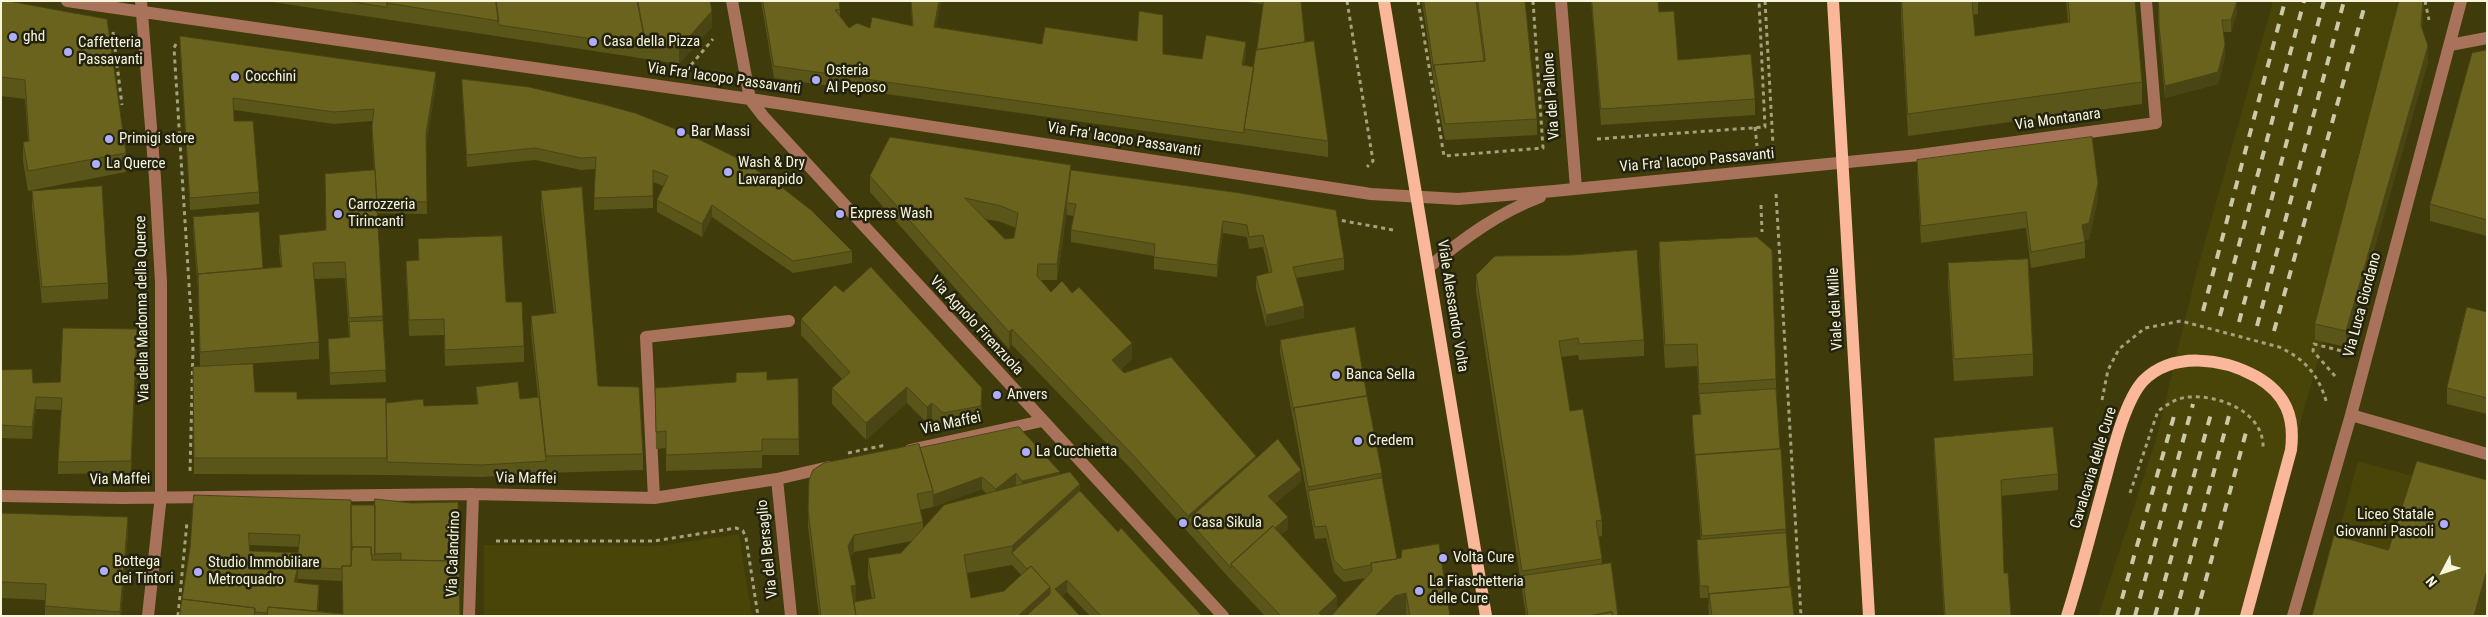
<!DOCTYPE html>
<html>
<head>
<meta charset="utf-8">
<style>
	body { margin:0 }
	#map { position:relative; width:2488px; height:617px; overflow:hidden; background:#3f3b0a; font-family:"Roboto Condensed",sans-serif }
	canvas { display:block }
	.frame { position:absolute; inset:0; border:2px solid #f7f6dc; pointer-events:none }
	.north { position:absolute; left:2418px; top:547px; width:50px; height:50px; -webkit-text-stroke:4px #23220e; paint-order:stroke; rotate:230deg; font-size:14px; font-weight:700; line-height:20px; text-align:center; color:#f7f6dc }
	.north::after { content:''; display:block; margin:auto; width:18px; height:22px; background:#f7f6dc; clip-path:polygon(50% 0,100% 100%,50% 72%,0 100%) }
</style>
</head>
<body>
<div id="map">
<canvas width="2488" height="617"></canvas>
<div class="frame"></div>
<div class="north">N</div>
</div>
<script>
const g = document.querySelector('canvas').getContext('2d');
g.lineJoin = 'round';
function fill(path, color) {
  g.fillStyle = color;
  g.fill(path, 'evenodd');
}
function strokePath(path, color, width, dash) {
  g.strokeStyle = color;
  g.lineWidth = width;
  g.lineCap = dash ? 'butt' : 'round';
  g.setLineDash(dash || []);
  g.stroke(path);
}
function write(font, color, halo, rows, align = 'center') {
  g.font = font + ' "Roboto Condensed",sans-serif';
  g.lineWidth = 5;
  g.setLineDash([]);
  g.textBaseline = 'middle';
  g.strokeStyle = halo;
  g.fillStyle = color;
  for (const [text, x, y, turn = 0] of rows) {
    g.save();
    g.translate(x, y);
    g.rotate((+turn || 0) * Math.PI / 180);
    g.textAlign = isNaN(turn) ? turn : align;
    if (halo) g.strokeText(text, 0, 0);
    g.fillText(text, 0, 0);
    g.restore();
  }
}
const built = new Path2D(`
	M2273,1H2419L2246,616H2098L2156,439L2197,270Z
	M2358,461L2487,497V616H2316Z
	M739,534L752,616H484V545L655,546Z`);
const path = new Path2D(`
	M1347,1L1373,161L1367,167
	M1418,1L1444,156L1543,148L1533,1
	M1765,1L1773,145
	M2425,1L2429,20
	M113,32L122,105
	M176,44L174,48L193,347L190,473
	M691,65L713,39
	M1755,127L1757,146
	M1597,139L1765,127L1759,1
	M1776,194L1801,616
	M1761,205L1762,232
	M1334,219L1393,230
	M2335,376L2313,351L2314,344L2342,351
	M2102,400L2108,370L2119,349L2145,328L2181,321L2279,347C2305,359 2319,375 2327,404
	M848,453L886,445
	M2130,493L2158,411C2168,404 2178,397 2190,397C2221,395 2265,413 2263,449
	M496,541H654L736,528L743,531L746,538L758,616
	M178,616L187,522`);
const minor = new Path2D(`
	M67,1L750,99L1371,194L1458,199L1554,191L1919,155L2156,123L2146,1
	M141,1L155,178L161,282V495L148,616
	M732,1L750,99L763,116L1223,616
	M1561,1L1576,188
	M2450,45L2487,38
	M1429,267C1464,238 1498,213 1540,197
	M2351,415L2487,454
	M910,450L1042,421
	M777,479L791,616
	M1,496L122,498L473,494L654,498L777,479L829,467
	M654,498L646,337L789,321
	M469,616L473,494
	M2293,616L2351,415L2461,1`);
const major = new Path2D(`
	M1384,1L1486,616
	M1833,1L1869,616
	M2067,616C2081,572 2092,528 2104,484C2112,455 2124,402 2143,381C2173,351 2223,358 2257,377C2286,394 2295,417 2291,450L2246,616`);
const rail = new Path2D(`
	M2203,311L2285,1
	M2220,316L2304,1
	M2239,322L2324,1
	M2257,326L2344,1
	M2274,331L2366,1
	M2117,616L2176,409
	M2135,616L2193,404
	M2155,616L2212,410
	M2175,616L2230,412
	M2196,616L2248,425`);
const wall = new Path2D(`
	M1,1L126,153V172L28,191L23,161V142L28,141L25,99L1,96Z
	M266,1H710L712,27L679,64Z
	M761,1H839L840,9V17L849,28L912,26L911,1H941L936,27L1042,44L1163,54L1202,59L1246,54L1244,65L1254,67L1257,50L1263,4L1240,1H1301L1305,42L1328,141V157L774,78Z
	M1422,1H1476V5V1H1525L1537,119V135L1445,140L1434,82Z
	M1591,1H1658L1659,12L1678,60L1755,99V115L1601,125Z
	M1901,1H1978V14L1973,15L1975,36L2068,22L2066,1H2135L2142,82V104L1908,136L1901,19Z
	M2158,1L2237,13L2231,32H2224L2225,57L2218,84L2165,98L2159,37Z
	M2424,1L2422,28L2428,62L2346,347L2315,340V324Z
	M180,36L436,84L426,146L427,214L377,213L386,382L330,385L328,339L349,337L345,278L314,279L319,342V359L244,364L255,392L297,399L386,403L424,406L477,404L476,387L520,399L538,397L531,332V316L554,314L541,208V191L598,386L643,454V470L546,473L482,477L387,475V474V475L194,474L193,367H200L198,290L193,229V217L263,268L281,267L279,252V235L325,230L374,170L372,138V121L334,124L234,110V121L259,192V204L190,210L180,48Z
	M2487,50V236L2430,221V204Z
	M462,79L852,251V263L793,273L712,217L702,237L657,212V200L663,186L653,182V208L594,210L595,169L581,170L535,160L467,167L462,91Z
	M1917,160L2098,199L2089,239L2085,240V258L2031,268L2026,228L1921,243L1917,176Z
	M1071,170L1240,193L1344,258V270L1296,278L1304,318L1266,327L1256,288V276L1269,273L1263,247L1249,249L1247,237L1223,233L1217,277L1154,269V256L1071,242V230L1074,216L1067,215V210L1057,280H1041L1051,292L1072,293L1132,359L1121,369L1124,373L1256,458L1301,482L1275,503L1288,529L1281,535L1337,609L1365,578L1344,582L1334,572L1326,538L1315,539L1294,424L1280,352V340L1367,396L1397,559L1450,616H1265L1231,580L1132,470L1012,345L1009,349L870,192V176ZM985,219L1001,222L1016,228L1014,238L1005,239Z
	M32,191L108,283V299L42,303L32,208Z
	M418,239L506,302L524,346V362L445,366L444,335L409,336L406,277V261L418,260Z
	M1659,242L1776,379V389L1786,533L1790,587L1794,616H1709L1708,598H1700L1697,552V540H1701L1692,427V415L1700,414L1697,366L1665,368L1659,265Z
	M1948,263L2033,354V376L1954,381L1948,285Z
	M1476,275L1644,340V356L1579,360L1578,355L1561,357L1570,411L1602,520V536L1599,537L1602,559V564L1618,616H1526L1476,291Z
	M843,292L982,405L981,423L943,430L932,419L927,423L907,403L866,440L832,404V388L842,379L801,335V319Z
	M2487,312V414L2447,404V388Z
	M137,341L131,473L58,474V462L62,410L36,409L32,439L1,438V370L33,383L60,382Z
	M798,378L799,455H762V468L666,471V448L656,449L655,388Z
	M1934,438L2058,474V490L2001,496L2004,573L2011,616H1944L1934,454Z
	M920,448L1060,475L1080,491L1118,532L1202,616H1090L1067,592L1062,596L1080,616H819L808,527L809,480ZM982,489L987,494L923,528V522L920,510L933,507ZM912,541L901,553L868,558V577L872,599L854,607V602L856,601L850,558L854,552ZM1012,565L1021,575L1004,591L971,598L967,573Z
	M351,505H375L460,616H180L190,548ZM351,512L352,552L351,566ZM250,545L299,547L298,553L250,551ZM298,579L342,581L343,614L318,611L319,597L297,582Z
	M1,513L128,533L121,616H45V600L1,598Z`);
const shadedWall = new Path2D(`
	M939,1H941L934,39V27Z
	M2237,1V13L2231,32V20Z
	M2423,1H2424L2421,41V25Z
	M712,11V27L679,64V48Z
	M1246,42V54L1242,77V65Z
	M2225,45V57L2218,84L2165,98V86Z
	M2428,46V62L2346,347V331Z
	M436,72V84L426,146V134Z
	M1071,165V182L1067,203V210L1057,280V264Z
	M2098,183V199L2089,239L2082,241V225Z
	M712,205V217L702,237V224Z
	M1223,221V233L1217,277V265Z
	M1304,306V318L1266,327V315Z
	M137,329V341L131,473V461Z
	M1012,329V345L1009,349V332Z
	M1132,343V359L1112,376V360Z
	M907,387V403L866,440V423Z
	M982,388V405L981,423V406Z
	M36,397V409L32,439V427Z
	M932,403V419L927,423V407Z
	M1256,456V472L1188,520V516Z
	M1301,470V482L1268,508V496Z
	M1060,472V484L1022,493V481Z
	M1016,473V485L996,501V489Z
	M982,477V489L933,507V495Z
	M1080,484V503L1012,553V546Z
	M128,517V533L121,616H120Z
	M1288,517V529L1240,573L1233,566Z
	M854,535V552L848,562V546Z
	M298,567V579L294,594V582Z
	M2487,570V586L2478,616H2474Z
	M1067,580V592L1055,601V589Z
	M319,585V597L317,616H316Z
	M856,585V601L851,603V586Z
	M1050,587V606L1039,616H1018Z
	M1406,593V616H1375L1395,596Z
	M1337,596V613L1334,616H1319V613Z`);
const building = new Path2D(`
	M1,1H8L107,19L126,153L28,171L23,142L29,141L25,80L1,77Z
	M348,1H387V7Z
	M387,1H496L499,21L387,3Z
	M496,1H637L646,47L499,25Z
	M638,1H710L712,11L679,48L646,43Z
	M763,1H839L840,9L835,10L849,28L857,23L870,28L872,17L913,26L911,1H939L934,27L1042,44L1045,27L1137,41L1139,11L1163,15V54L1202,59L1206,35L1246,42L1242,65L1254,67L1244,129V133L774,66Z
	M1264,1H1301L1305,42L1257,50Z
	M1424,1H1476L1484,61L1434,65V70Z
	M1478,1H1525L1537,119L1445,124L1434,65L1485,61Z
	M1592,1H1658L1659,12L1674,11L1678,60L1751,54L1755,99L1601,109Z
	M1902,1H1972L1975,36L2070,22L2068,1H2135L2142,82L1908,114Z
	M2159,1H2237L2231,20H2222L2225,45L2218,72L2165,86L2159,25Z
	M2399,1H2423L2421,25L2428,46L2346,331L2315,324Z
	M180,36L436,72L426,134L427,202L377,201L372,126L374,109L334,112L233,98L234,121H253L259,192L190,198Z
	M1314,41L1328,141L1244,129L1256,50Z
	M2487,50V220L2430,204L2472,53Z
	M462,79L529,87L602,104L635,113L688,134L737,158L775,182L811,210L852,251L793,261L712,205L702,224L657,200L668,176L653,170V196L594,198L596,157L581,158L535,148L467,155Z
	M890,137L1071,165L1057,264H1038L1037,276L1051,292L1062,281L1072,293L1079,287L1132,343L1112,360L1124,373L1171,357L1256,456L1188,516L1132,454L1012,329L1009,332L870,176ZM965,198L1001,206L1018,213L1014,238L1005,239Z
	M2092,137L2098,183L2089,223L2082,225L2085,242L2031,252L2026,212L1921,226L1917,160Z
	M375,170L383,316L349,318L345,262L313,263L319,342L200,352L198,274L282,267L279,235L326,230L325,174Z
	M1071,170L1240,193L1336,210L1344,258L1293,267L1304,306L1266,315L1256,276L1272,272L1263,235L1249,237L1247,225L1223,221L1217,265L1154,257L1155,244L1071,230L1076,204L1067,203Z
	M102,186L108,283L42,287L32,191Z
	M582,187L598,386L639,387L643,454L546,456L531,316L556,313L541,191Z
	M259,212L263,268L198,274V278L193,217Z
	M502,236L506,302H522L524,346L445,350L444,319L409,320L406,261L419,260L418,239Z
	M1757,237L1772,250L1776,379L1699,384L1697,344L1665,345L1659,242Z
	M1637,250L1644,340L1579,344L1578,338L1559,341L1570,411L1583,409L1602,520L1596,521L1602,559L1522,571L1476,275L1495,256L1572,255Z
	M2028,259L2033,354L1954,359L1948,263Z
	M871,267L982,388L981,406L943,413L932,403L927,407L907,387L866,423L832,388L850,372L801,319L835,285L843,292Z
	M2467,307L2487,312V398L2447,388Z
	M383,321L386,370L330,373L328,339L350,337L349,322Z
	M1355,327L1367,396L1294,408V412L1280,340Z
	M63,328L137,329L131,461L58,462L62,398L36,397L32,427L1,425V370L32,369L33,383L60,382Z
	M253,364L255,392H297V399L386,398L387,458H194L193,367Z
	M767,372V380L798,378L799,439H762V451L666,455V431L656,432L655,388L736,382V373Z
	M518,382L520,399L539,397L546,461L482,465L387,462L386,403L423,399L424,406L478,404L476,387Z
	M1776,389L1780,449L1695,455V459L1692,415L1701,414L1699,394Z
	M1367,396L1382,473L1308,487L1294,408Z
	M1019,427L1060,472L1022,481L1016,473L996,489L982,477L933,495V491L920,448Z
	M2053,427L2058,474L2001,480L2004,573H2008L2011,616H1945L1934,438Z
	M1278,439L1301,470L1268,496L1288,517L1275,528L1273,526L1231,564V568L1188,520Z
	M919,444L933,491L917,494L923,522L854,535L848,546L856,585L851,586L856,616H821L808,510L809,480L813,470L824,463Z
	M1781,449L1786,529L1702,536L1695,455Z
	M2417,461L2487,480V570L2474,616H2312L2334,535L2388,550Z
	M1070,472L1080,484L1012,546L964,555L971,598L1004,591L1031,566L1050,587L1018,616H856L854,602L875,598L868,558L901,553L944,505Z
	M1382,478L1397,559L1371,563V565L1344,570L1334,560L1326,526L1315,527L1308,491Z
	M1080,491L1118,532L1121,528L1202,616H1101L1067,580L1055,589L1080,616H1026L1050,594V587L1031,566L1027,569L1012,553Z
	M194,495L351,500V566H342V569L298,567L294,582L319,585L317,611L268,607L267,613L255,612V608L182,599L190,548ZM249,533L300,535L298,553L250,551Z
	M375,499L411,503L458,502L459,561L401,560V553L375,554Z
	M351,505H375V555H371V547H352V550Z
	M1,513L128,517L120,612L45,606L46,584L1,582Z
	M1273,526L1337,596L1319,613L1322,616H1281L1231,564Z
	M1786,533L1790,587L1709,594V604L1708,586H1700L1697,540Z
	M1439,544L1450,616H1410L1406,593L1395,596L1375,616H1331L1372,571L1371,563L1401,558L1402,550Z
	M352,547H371L372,560L459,561L460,616H267L268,607L343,614L342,566H351Z
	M1611,563L1618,616H1613L1612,612L1589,616H1528L1522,576Z
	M1791,587L1794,616H1712L1709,594Z
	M182,599L255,608L254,616H180Z
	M1612,612L1613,616H1589Z`);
const markers = [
	[13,37,5,"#afaefa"],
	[593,42,5,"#afaefa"],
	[68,52,5,"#afaefa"],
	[235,77,5,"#afaefa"],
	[816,80,5,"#afaefa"],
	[681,132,5,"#afaefa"],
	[109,139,5,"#afaefa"],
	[96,164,5,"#afaefa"],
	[728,172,5,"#afaefa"],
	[338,214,5,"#afaefa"],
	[840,214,5,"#afaefa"],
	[1336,375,5,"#afaefa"],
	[997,395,5,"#afaefa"],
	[1358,441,5,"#afaefa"],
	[1026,452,5,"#afaefa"],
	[1183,523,5,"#afaefa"],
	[2444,524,5,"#afaefa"],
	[1443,558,5,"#afaefa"],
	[104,571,5,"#afaefa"],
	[198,572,5,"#afaefa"],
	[1419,591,5,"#afaefa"]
];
const poiNames = [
	["ghd",23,37],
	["Casa della Pizza",603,42],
	["Caffetteria",78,43],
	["Passavanti",78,60],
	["Osteria",826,71],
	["Al Peposo",826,88],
	["Cocchini",245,77],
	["Bar Massi",691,132],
	["Primigi store",119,139],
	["Wash & Dry",738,163],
	["Lavarapido",738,180],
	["La Querce",106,164],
	["Carrozzeria",348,205],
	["Tirincanti",348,222],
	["Express Wash",850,214],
	["Banca Sella",1346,375],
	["Anvers",1007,395],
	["Credem",1368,441],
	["La Cucchietta",1036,452],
	["Liceo Statale",2434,515,"right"],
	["Giovanni Pascoli",2434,532,"right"],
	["Casa Sikula",1193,523],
	["Volta Cure",1453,558],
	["Bottega",114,562],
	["dei Tintori",114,579],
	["Studio Immobiliare",208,563],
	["Metroquadro",208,580],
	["La Fiaschetteria",1429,582],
	["delle Cure",1429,599]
];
const streetNames = [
	["Via Fra' Iacopo Passavanti",724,79,8],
	["Via del Pallone",1552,96,-94],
	["Via Montanara",2058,120,-8],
	["Via Fra' Iacopo Passavanti",1124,140,9],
	["Via Fra' Iacopo Passavanti",1697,161,-5],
	["Via Luca Giordano",2363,305,-75],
	["Viale Alessandro Volta",1452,306,81],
	["Via della Madonna della Querce",143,309,-91],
	["Viale dei Mille",1836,309,-93],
	["Via Agnolo Firenzuola",976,326,47],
	["Via Maffei",951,424,-12],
	["Cavalcavia delle Cure",2094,468,-73],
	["Via Maffei",526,479,1],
	["Via Maffei",120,480,-1],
	["Via del Bersaglio",768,549,-96],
	["Via Calandrino",454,554,-88]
];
fill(built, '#494407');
strokePath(path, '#a4a17d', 3, [4, 4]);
strokePath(minor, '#a9735b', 12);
strokePath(major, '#fab79a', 12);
strokePath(rail, '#cbc9aa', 4, [9, 9]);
fill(wall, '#5a5519');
fill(shadedWall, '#4a4514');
fill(building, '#69631d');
strokePath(building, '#4a4514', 1);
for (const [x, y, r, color] of markers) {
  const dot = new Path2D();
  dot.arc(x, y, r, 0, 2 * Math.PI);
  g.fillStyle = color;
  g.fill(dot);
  strokePath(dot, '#23220e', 2);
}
write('15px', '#f7f6dc', '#23220e', poiNames, 'left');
write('15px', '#f7f6dc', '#23220e', streetNames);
</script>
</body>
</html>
